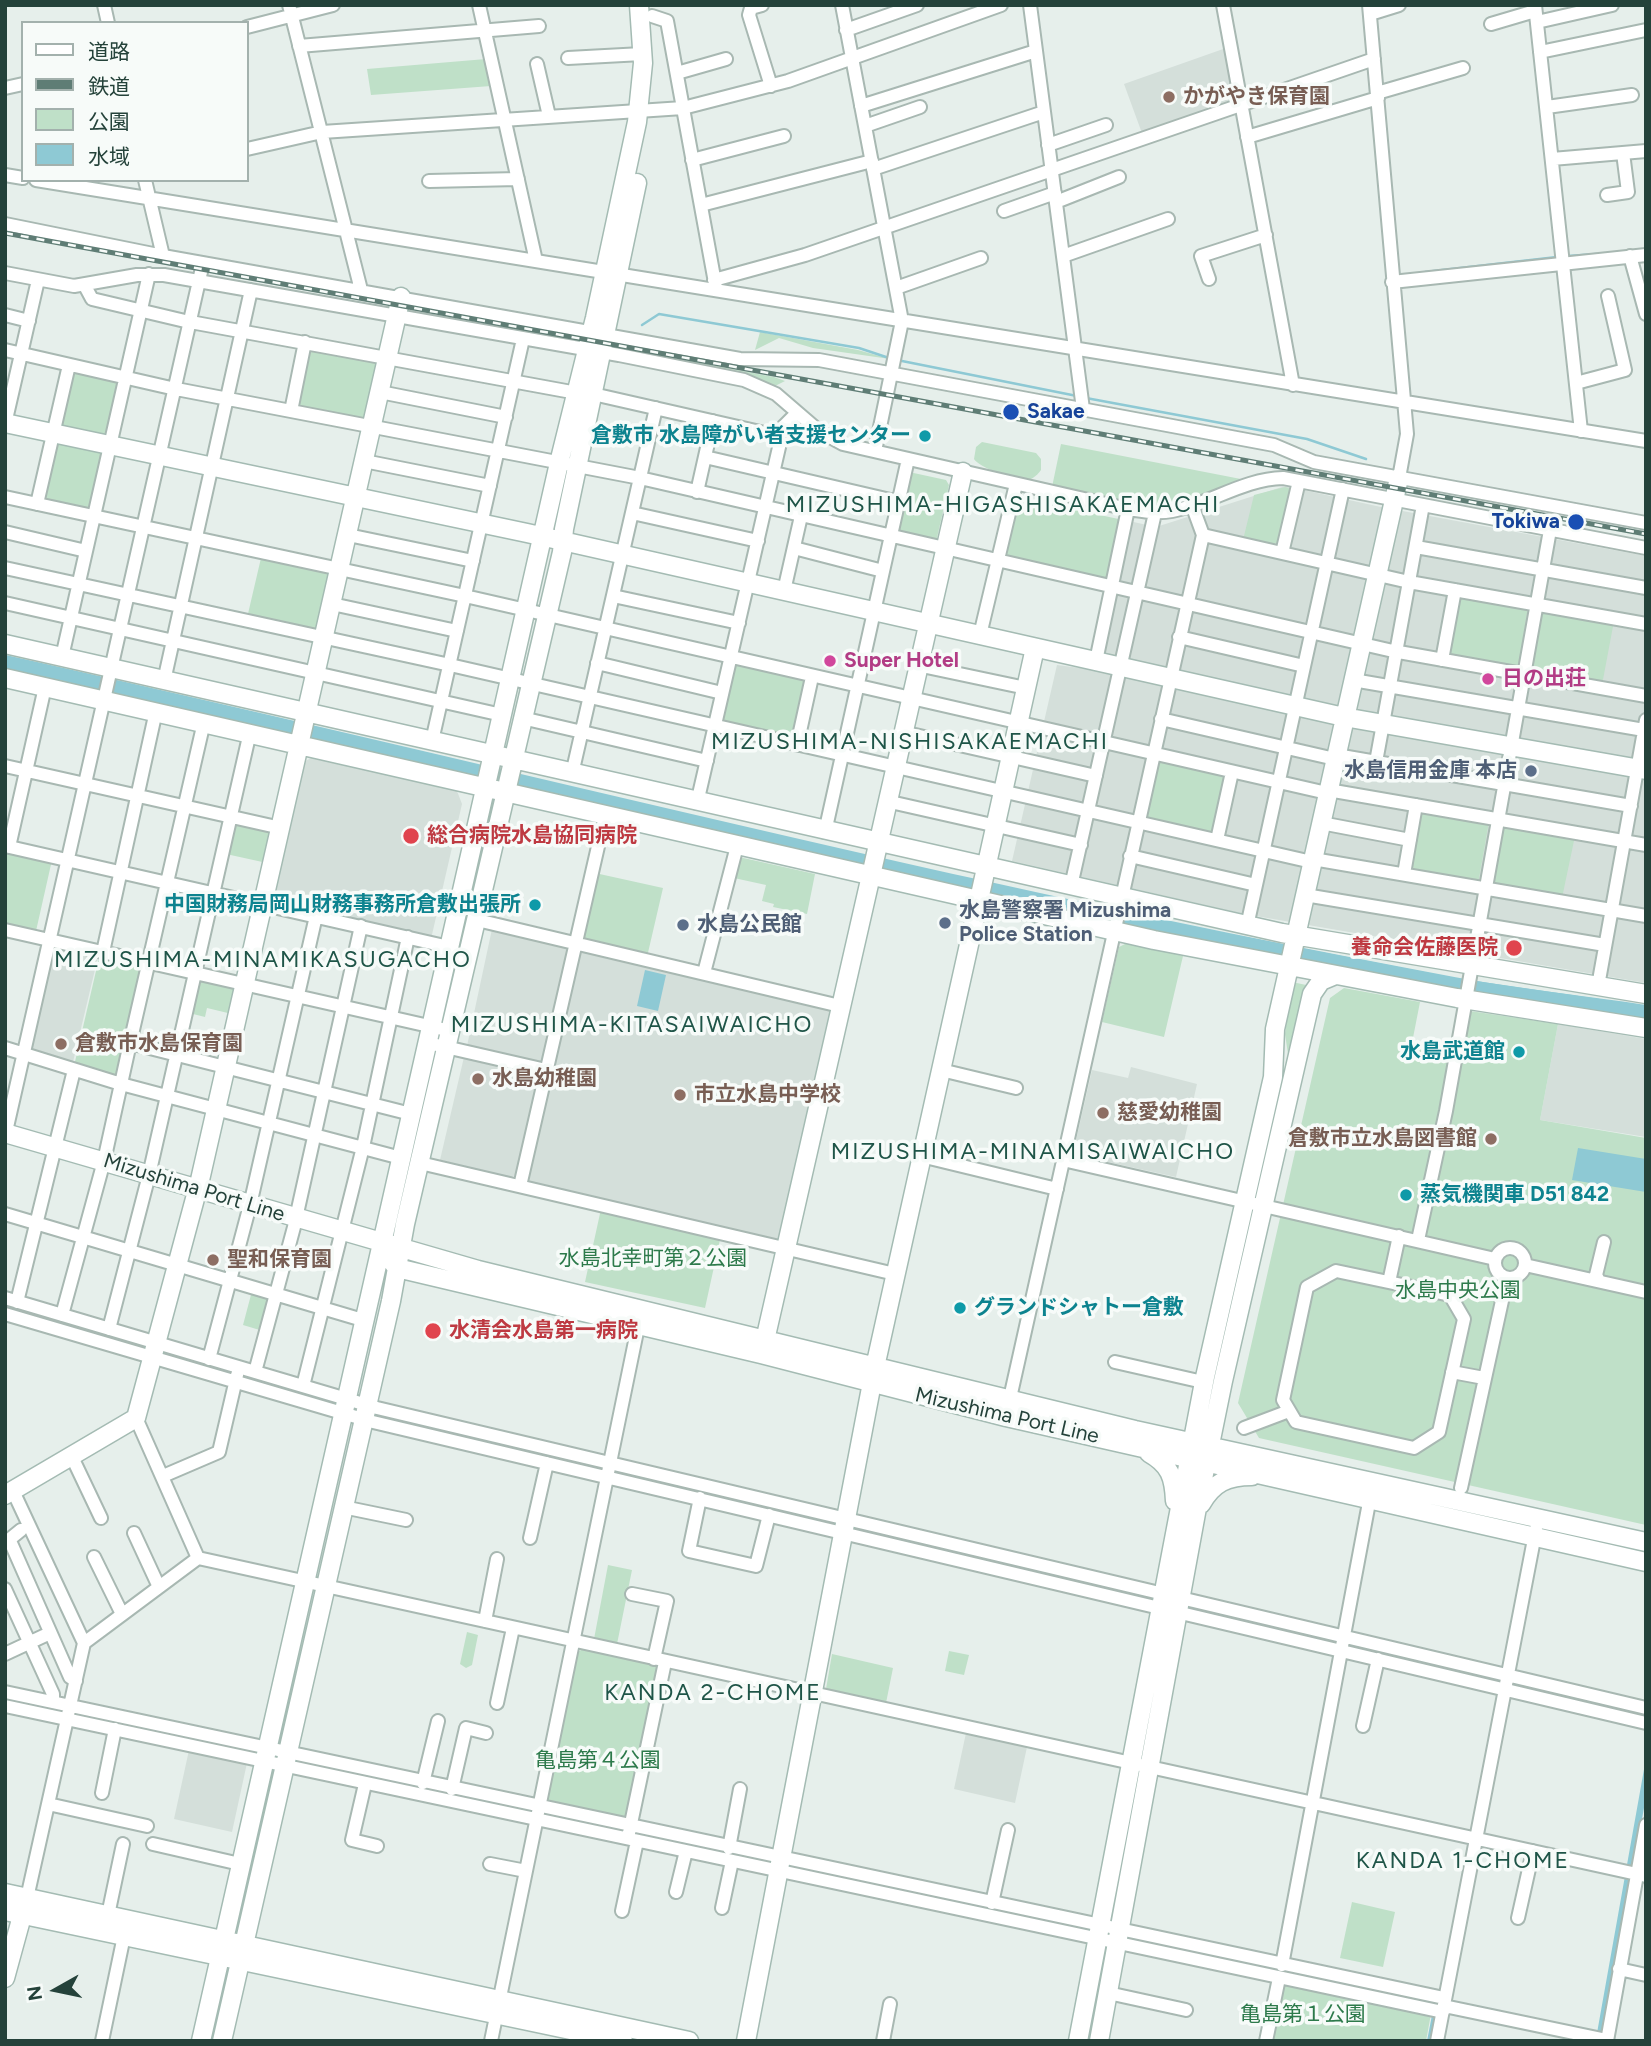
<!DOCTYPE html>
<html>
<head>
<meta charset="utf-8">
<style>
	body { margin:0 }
	#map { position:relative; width:1651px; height:2046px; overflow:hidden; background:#e6efeb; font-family:Figtree,"Noto Sans JP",sans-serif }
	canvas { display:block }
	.frame { position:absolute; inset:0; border:7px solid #24423a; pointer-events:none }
	.legend { position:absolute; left:21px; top:21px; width:228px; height:161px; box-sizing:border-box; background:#f7fbf9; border:2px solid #a3b1ad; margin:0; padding:9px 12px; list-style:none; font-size:21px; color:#24423a }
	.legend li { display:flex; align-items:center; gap:14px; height:35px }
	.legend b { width:35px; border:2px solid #a3b1ad }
	.north { position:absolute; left:21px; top:1955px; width:70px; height:70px; -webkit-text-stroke:5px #f7fbf9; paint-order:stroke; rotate:261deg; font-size:19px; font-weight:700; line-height:28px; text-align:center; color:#24423a }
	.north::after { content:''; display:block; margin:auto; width:24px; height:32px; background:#24423a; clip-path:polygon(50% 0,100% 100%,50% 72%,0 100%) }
</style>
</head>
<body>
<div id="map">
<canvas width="1651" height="2046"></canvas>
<div class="frame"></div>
<ul class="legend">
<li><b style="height:9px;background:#fff"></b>道路</li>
<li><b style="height:9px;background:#5f7d75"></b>鉄道</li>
<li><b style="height:19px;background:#bfe0c8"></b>公園</li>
<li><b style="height:19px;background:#8ec9d4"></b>水域</li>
</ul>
<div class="north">N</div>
</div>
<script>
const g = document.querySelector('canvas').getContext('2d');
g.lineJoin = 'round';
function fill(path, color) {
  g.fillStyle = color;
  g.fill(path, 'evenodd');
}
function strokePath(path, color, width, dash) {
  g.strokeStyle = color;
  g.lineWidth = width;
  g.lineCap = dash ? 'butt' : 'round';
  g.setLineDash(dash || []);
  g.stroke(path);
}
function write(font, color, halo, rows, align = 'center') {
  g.font = font + ' Figtree,"Noto Sans JP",sans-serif';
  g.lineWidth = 7;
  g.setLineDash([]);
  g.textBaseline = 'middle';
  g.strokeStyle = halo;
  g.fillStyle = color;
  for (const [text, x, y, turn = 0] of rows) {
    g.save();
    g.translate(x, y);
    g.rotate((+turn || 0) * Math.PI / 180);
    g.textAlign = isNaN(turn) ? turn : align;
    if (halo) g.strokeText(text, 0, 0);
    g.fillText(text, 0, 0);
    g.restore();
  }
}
const built = new Path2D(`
	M1226,48L1237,102L1143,136L1124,84Z
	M1285,486L1381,507L1646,556V983L1244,914L1012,861L1057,665L1095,670L1129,521L1156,527Z
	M311,758L457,791L462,804L431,939L272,903L302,763Z
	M492,929L565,945L569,952L546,1059L540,1062L467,1046Z
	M59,948L98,957L72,1066L31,1053L53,952Z
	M585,949L830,1007L834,1014L782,1238L774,1241L531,1183L527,1175L579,952Z
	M1558,1024L1646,1039V1137L1540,1120Z
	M464,1057L536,1073L540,1082L520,1173L511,1177L440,1160Z
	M1131,1067L1197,1084L1176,1177L1076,1155L1074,1149L1092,1070L1128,1078Z
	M966,1733L1027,1747L1015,1803L954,1789Z
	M189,1750L247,1763L232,1832L174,1819Z`);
const green = new Path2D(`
	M486,59L491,86L371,95L367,69Z
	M760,332L858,350L890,359L813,348L779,338L755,350Z
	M309,348L381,362L366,422L294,408Z
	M680,359L774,377L785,381L775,386Z
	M70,370L122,381L109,439L58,428Z
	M53,442L105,453L93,512L41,501Z
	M982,442L1036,453L1041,459V470C1036,477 1030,481 1021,481C1013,481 978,466 974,459L976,447Z
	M1061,444L1246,480L1173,507L1145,508L1052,487Z
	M909,472L946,480L949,485L936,542L895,533Z
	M1285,487L1292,489L1281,540L1269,547L1243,540L1254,495Z
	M1017,497L1123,520L1109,582L1002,555Z
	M261,558L332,573L318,635L247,618Z
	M1457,595L1528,607L1518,669L1446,656Z
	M1543,609L1614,621L1602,685L1530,671Z
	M736,664L808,681L793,741L722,724Z
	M1158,759L1228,774L1214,836L1144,820Z
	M490,807L493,810L445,1024L440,1022Z
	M1419,810L1489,822L1478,884L1407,873Z
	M234,820L274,829L267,863L226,854Z
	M1504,824L1575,836L1562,898L1491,886Z
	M5,849L52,860L36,931L5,924Z
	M739,857L815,874L807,914L773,907L774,904L762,901L766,885L734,878Z
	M595,873L663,888L647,957L583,941L581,936Z
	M1129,942L1183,956L1164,1037L1102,1022L1119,947Z
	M99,958L144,968L118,1079L74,1066Z
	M197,980L233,987L236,995L232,1014L207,1008L205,1017L189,1013Z
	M1292,982L1311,986L1290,1067L1285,1034Z
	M1344,988L1420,1002L1412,1043L1462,1052L1470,1011L1558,1024L1540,1120L1646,1138V1525L1259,1438L1238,1403L1330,998Z
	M601,1209L721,1235L705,1308L585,1282Z
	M252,1291L272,1297L263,1331L243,1325Z
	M608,1565L632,1570L617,1644L594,1639Z
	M467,1632L478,1635L472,1665L466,1668L460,1664Z
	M584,1648L657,1666L660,1670L625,1821L550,1805L547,1799L578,1652Z
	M949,1651L969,1655L964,1675L945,1671Z
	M832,1654L893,1668L886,1703L826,1689Z
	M1352,1902L1395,1912L1383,1967L1340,1958Z
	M1286,1983L1431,2014L1426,2041H1271L1281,1988Z`);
const water = new Path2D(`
	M645,970L666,975L658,1011L637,1006Z
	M1578,1148L1646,1159V1192L1572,1180Z
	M5,1303L330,1398L328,1404L5,1310Z
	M384,1413L833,1519V1525L383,1420Z
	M857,1525L1145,1593L1143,1600L856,1530Z
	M1198,1606L1646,1713V1719L1197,1613Z
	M5,1697L250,1748L249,1754L5,1702Z
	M1646,1758V1797L1603,2033H1597Z
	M304,1761L767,1859L766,1864L304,1766Z
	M792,1865L1083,1927L1082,1932L791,1870Z
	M1136,1938L1440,2002L1432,2041H1427L1432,2015L1135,1944Z`);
const stream = new Path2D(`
	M1568,256L1596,254
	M1425,272L1557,257
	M642,325L659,314L859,348L889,358
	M902,361L1077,396
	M1086,398L1307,439L1366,459
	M5,658L104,680
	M111,681L295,724
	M309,727L483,769
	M516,777L868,857
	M881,860L977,882
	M991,885L1114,913
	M1124,915L1286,946
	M1299,949L1464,981
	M1474,982L1646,1007`);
const river = new Path2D(`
	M5,664C488,771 967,897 1454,986C1517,998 1582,1004 1646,1014`);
const street = new Path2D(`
	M104,5L108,23
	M289,5L361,290
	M479,5L536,261
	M762,5L751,8L749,15L771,86
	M842,5L902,321L875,451
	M1030,5L1083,409
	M1223,5L1293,385
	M1369,5L1407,434L1399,478
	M1535,5L1581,431
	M1370,14L1399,5
	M652,16L667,21L716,288
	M1537,22L1612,5
	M1491,24L1535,11
	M247,27L333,5
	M846,30L917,5
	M299,46L539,26
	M1540,52L1646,30
	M568,58L642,54
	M537,64L549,116
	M677,73L726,59
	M5,88L23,84
	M1377,93L1463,68
	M861,106L1036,51
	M1547,107L1632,95
	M865,126L920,107
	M1247,137L1378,98
	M1048,145L1106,125
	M247,149L322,132L683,108L788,81L1001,5
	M1552,159L1646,151
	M692,160L784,136
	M873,169L1044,112
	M5,175L23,178
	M36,180L1646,441
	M145,180L163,256
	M429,181L518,179
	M1607,195L1628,192L1623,153
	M1056,202L1119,177
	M701,205L872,161
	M1004,211L1055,193
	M5,224L163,256L740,359L819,360L1274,445L1314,462L1646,523
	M1063,256L1168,219
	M1630,256L1646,314
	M5,273L74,286L137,275H164L619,355L744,380L776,394L819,431L843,444L1128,509C1143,511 1157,514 1172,511C1210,504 1243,479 1283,478L1646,548
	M1209,279L1201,256L1266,235
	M714,280L805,255L1374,59
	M1392,282L1646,255
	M85,286L92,299L185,321L577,393
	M896,288L981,258
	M5,315L29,321
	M5,350L171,388L640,478L1393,651L1646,696
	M1576,383L1625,370L1608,296
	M380,392L506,417
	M593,394L769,434L779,431L797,413
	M291,411L305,342
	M5,424L38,280
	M705,457L899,502
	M364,461L490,486
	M697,492L713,421
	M5,497L465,596L1327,793
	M37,504L69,365
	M632,513L758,541
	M5,532L86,551
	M348,535L473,561
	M1203,535L1409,582L1646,624
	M1416,547L1646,588
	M794,548L883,571
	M1282,553L1299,481
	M5,568L450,665L1312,862
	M784,591L801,516
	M613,596L739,623
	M5,603L502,715
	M332,604L457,631
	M980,635L1016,484
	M1179,637L1304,666
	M62,657L149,274
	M1442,660L1455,590
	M1096,661L1128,509
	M597,663L722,693
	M917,665L1026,688
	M1353,680L1644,730
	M164,681L251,290
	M522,718L707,761
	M1161,719L1335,759
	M902,732L1096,776
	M432,741L523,339
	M797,745L812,677
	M1336,755L1631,806
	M1376,762L1423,505
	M5,766L281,828
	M572,774L656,408
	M1328,790L1646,845
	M886,801L1081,845
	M697,803L780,443L779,431
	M1321,823L1410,840
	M825,832L908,459
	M1217,840L1232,772
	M5,846L449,947
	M9,847L45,687
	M1130,856L1256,885
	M1313,859L1646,916
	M1404,874L1416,805
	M1071,886L1155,513
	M1305,895L1605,945
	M477,920L840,1006
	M1247,926L1343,489
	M5,930L451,1031
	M103,952L156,711
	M704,973L737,846
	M1598,986L1646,720
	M130,1043L204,722
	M428,1043L546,1070
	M5,1048L121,1084L401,1158
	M941,1070L1016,1088
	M5,1136L201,272
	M921,1156L1057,1189
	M1063,1160L1495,1259
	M420,1163L895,1274
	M520,1186L605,816
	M5,1214L366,1321
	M1418,1240L1446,1111L1550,530
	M1495 1263a15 15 0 1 1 30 0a15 15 0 1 1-30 0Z
	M1525,1265L1646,1292
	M1336,1271L1450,1295L1464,1319L1439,1432L1414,1448L1296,1422L1283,1400L1307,1287Z
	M1599,1281L1596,1275L1604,1242
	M1389,1282L1399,1236
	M5,1298L377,1408L1646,1708
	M17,1302L74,1070
	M5,1314L373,1422L1646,1723
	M62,1315L104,1161L130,1043L411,1114
	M109,1329L149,1175L250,732
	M209,1359L250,1205L316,916
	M1115,1362L1203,1382
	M255,1372L294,1227L361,926
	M1452,1372L1484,1378
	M303,1386L363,1147L408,937
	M1008,1407L1203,535L1192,505
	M136,1418L198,1558
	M1244,1428L1289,1411
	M72,1457L101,1518
	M163,1476L219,1452L237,1375
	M1461,1488L1507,1278
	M13,1491L84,1643L27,1898
	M700,1498L689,1551L756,1566L769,1515
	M343,1507L406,1520
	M134,1533L159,1587
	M530,1538L547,1463
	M10,1541L70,1677L76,1681
	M5,1543L21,1530
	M94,1557L122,1614
	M5,1589L53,1694V1702
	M632,1594L667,1601L654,1659
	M485,1621L497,1559
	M84,1643L198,1558L1646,1876
	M5,1654L50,1633
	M5,1692L1444,1998
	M497,1703L513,1628
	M5,1706L1443,2012
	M1363,1726L1378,1659
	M423,1783L438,1721
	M365,1784L352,1840L377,1846
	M452,1789L466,1728L486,1733
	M102,1793L115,1729
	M48,1804L147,1826
	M629,1833L665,1662
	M153,1844L240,1864
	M729,1848L740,1789
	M490,1864L526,1871
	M676,1892L686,1851
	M992,1903L1008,1830
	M722,1908L732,1861
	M622,1911L637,1841
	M108,1915L123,1844
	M1518,1918L1533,1851
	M1282,1965L1371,1492
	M1619,1969L1646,1975
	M1108,1993L1186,2010
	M1444,2006L1607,2040
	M102,2041L124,1936
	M491,2041L640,1317
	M883,2041L890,2004
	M1266,2041L1279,1978
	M1437,2041L1536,1529
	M1607,2041L1646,1825`);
const secondary = new Path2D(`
	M5,423L527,533L1344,717L1646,770
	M5,644L1282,933L1646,994
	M5,678L1154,940L1457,998L1646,1028
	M5,1133L478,1270L1135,1430L1646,1542
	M391,1260L397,1268L761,1354L1006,1417L1646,1562
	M763,1349L963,472
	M1149,1453C1170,1465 1174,1477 1175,1501
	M5,1495L136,1418L200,1180L401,297
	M1201,1504C1213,1483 1227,1476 1252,1476
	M5,1893L689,2041
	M5,1911L623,2041
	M5,1978L25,1905
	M201,2041L559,463L595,318L637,122L643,63L639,5
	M222,2041L391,1301L405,1224L562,552L564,529L637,183
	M746,2041L875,1367L1035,648
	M1078,2041L1205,1377L1273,1077L1275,1029L1399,478
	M1099,2041L1196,1513L1223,1381L1312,994L1321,981L1333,976`);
const rail = new Path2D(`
	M5,233L1646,534`);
const markers = [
	[1169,97,7,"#8d6e63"],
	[1011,412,9,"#1a4fb4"],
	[925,436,7,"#0f9aa8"],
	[1576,522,9,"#1a4fb4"],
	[830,661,7,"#d1479c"],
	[1488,679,7,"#d1479c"],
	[1531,771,7,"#5c6f8a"],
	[411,836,9,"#e0444e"],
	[535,905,7,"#0f9aa8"],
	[945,923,7,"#5c6f8a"],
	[683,925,7,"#5c6f8a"],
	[1514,948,9,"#e0444e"],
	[61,1044,7,"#8d6e63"],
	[1519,1052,7,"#0f9aa8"],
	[478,1079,7,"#8d6e63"],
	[680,1095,7,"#8d6e63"],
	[1103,1113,7,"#8d6e63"],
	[1491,1139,7,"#8d6e63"],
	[1406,1195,7,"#0f9aa8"],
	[213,1260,7,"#8d6e63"],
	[960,1308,7,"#0f9aa8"],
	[433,1331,9,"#e0444e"]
];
const educationNames = [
	["かがやき保育園",1183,97],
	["倉敷市水島保育園",75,1044],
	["水島幼稚園",492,1079],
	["市立水島中学校",694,1095],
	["慈愛幼稚園",1117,1113],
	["倉敷市立水島図書館",1477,1139,"right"],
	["聖和保育園",227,1260]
];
const transitNames = [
	["Sakae",1027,412],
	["Tokiwa",1560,522,"right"]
];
const cultureNames = [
	["倉敷市 水島障がい者支援センター",911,436],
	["中国財務局岡山財務事務所倉敷出張所",521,905],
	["水島武道館",1505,1052],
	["蒸気機関車 D51 842",1420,1195,"left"],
	["グランドシャトー倉敷",974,1308,"left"]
];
const hotelNames = [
	["Super Hotel",844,661],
	["日の出荘",1502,679]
];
const serviceNames = [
	["水島信用金庫 本店",1517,771,"right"],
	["水島警察署 Mizushima",959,911],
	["Police Station",959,935],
	["水島公民館",697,925]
];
const healthNames = [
	["総合病院水島協同病院",427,836],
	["養命会佐藤医院",1498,948,"right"],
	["水清会水島第一病院",449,1331]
];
const streetNames = [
	["Mizushima Port Line",194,1188,17],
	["Mizushima Port Line",1007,1416,13]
];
const parkNames = [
	["水島北幸町第２公園",653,1259],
	["水島中央公園",1458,1291],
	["亀島第４公園",598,1761],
	["亀島第１公園",1303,2015]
];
const neighbourhoodNames = [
	["MIZUSHIMA-HIGASHISAKAEMACHI",1003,505],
	["MIZUSHIMA-NISHISAKAEMACHI",910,742],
	["MIZUSHIMA-MINAMIKASUGACHO",263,960],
	["MIZUSHIMA-KITASAIWAICHO",632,1025],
	["MIZUSHIMA-MINAMISAIWAICHO",1033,1152],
	["KANDA 2-CHOME",713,1693],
	["KANDA 1-CHOME",1463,1861]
];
fill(built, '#d4dfda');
fill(green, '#bfe0c8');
fill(water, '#8ec9d4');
strokePath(stream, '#8ec9d4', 2.5);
strokePath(river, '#8ec9d4', 18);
strokePath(street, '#a8b8b2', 16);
strokePath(secondary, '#a4bbb3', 21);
strokePath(street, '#fff', 12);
strokePath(secondary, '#fff', 18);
strokePath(rail, '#5f7d75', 5);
strokePath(rail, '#f7fbf9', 2.5, [8]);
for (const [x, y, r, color] of markers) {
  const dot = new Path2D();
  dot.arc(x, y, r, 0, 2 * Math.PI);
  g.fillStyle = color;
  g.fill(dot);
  strokePath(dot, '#f7fbf9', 2.5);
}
write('bold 21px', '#785e54', '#f7fbf9', educationNames, 'left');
write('bold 21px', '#164399', '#f7fbf9', transitNames, 'left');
write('bold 21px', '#0d838f', '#f7fbf9', cultureNames, 'right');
write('bold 21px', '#b23c85', '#f7fbf9', hotelNames, 'left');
write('bold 21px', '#4e5e75', '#f7fbf9', serviceNames, 'left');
write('bold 21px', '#be3a42', '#f7fbf9', healthNames, 'left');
write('21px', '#24423a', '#f7fbf9', streetNames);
write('21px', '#2d7a4b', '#f7fbf9', parkNames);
g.letterSpacing = '2px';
write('23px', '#1f5548', '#f7fbf9', neighbourhoodNames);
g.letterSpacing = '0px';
</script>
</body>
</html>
